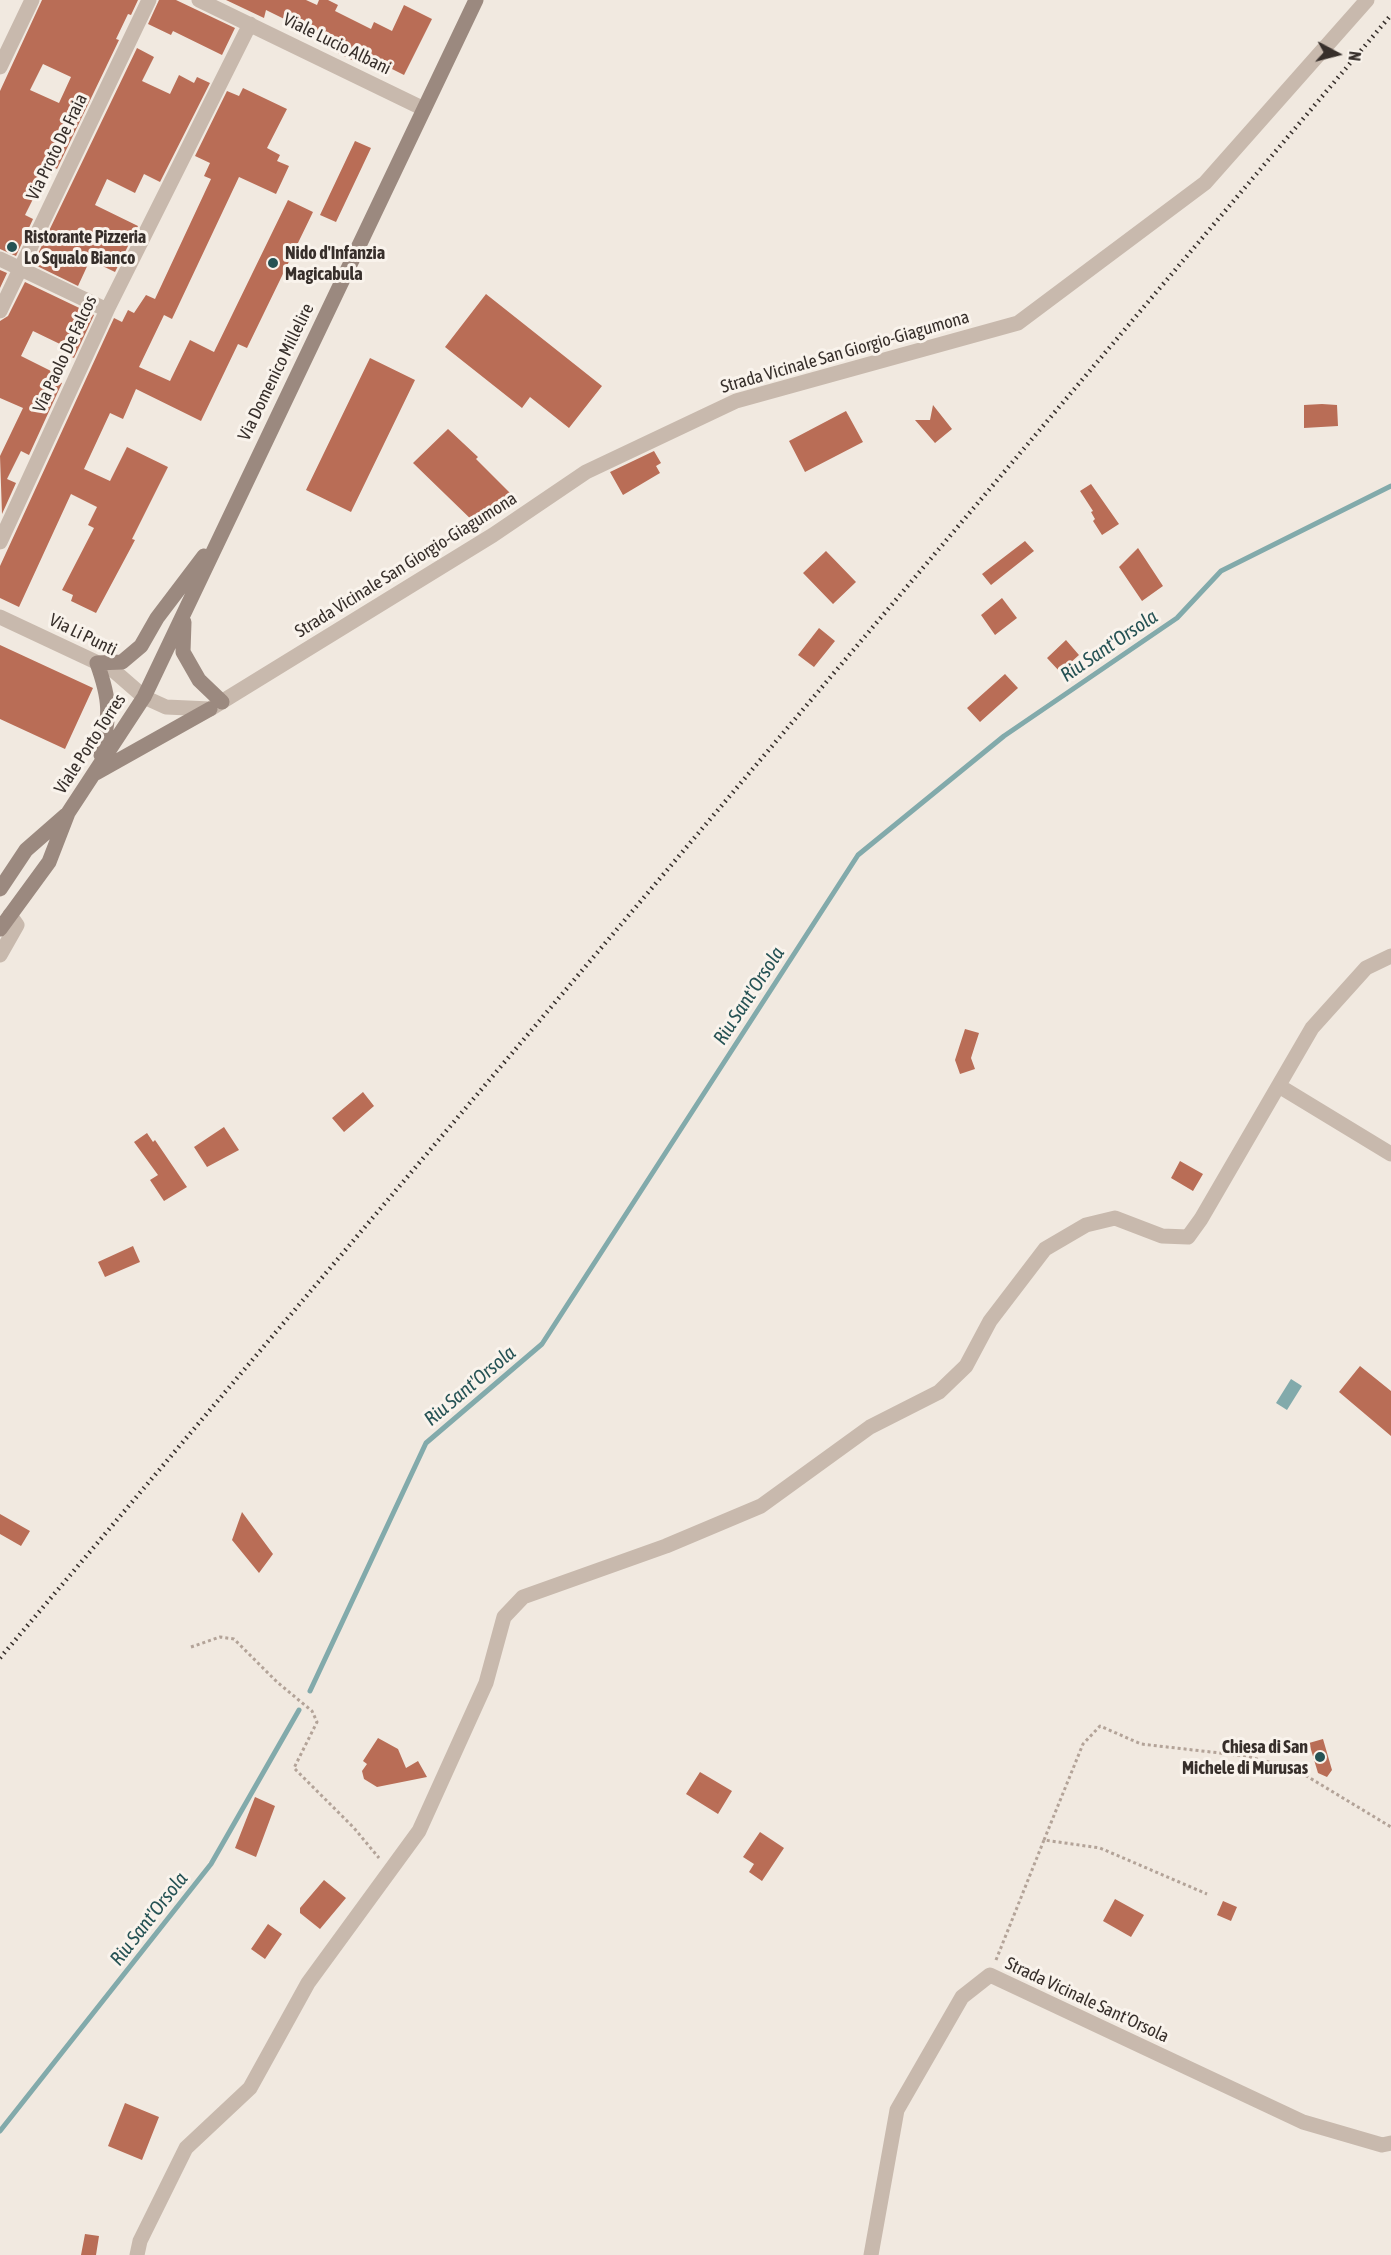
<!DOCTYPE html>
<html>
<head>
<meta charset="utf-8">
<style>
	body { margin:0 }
	#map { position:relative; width:1391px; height:2255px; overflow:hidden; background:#f1e9e0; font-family:"Asap Condensed",sans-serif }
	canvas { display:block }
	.north { position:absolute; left:1307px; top:24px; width:60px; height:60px; -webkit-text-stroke:4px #f9f3ec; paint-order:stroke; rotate:97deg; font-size:16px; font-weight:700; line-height:24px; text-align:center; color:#372f2b }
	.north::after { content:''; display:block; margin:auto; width:21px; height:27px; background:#372f2b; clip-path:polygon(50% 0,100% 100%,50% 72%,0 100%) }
</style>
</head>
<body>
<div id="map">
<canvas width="1391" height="2255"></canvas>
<div class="north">N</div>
</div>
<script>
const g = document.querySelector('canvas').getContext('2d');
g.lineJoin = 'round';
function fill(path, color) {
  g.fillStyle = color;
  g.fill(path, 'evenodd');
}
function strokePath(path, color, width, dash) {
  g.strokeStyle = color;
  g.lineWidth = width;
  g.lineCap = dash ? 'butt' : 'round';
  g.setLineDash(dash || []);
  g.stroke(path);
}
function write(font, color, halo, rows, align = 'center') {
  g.font = font + ' "Asap Condensed",sans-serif';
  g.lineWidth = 6;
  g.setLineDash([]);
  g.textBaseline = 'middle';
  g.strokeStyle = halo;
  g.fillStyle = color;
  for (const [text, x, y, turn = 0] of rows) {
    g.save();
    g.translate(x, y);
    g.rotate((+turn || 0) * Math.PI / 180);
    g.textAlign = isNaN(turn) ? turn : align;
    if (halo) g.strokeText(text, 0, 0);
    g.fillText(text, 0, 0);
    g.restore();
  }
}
const water = new Path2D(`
	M1291,1379L1302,1386L1287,1410L1276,1403Z`);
const stream = new Path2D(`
	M310,1691L426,1443L542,1344L858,855L1004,736L1177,618L1221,571L1391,486
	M0,2131L211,1864L299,1710`);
const building = new Path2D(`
	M42,0H138L131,15L128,14L116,39L119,40L57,169L50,165L25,215L33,219L16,256L0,249V91ZM43,64L71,77L59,103L30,90Z
	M159,0H176L235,28L222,55L173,31L171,35L148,24Z
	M226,0H306L317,5L319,0H328L338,5L335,11L371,29L374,22L392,31L404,5L432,19L404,75L358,52L354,61L330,49L333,43L266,10L264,18Z
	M137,48L154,57L142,81L170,94L179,75L194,83L197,77L210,83L160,182L144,174L135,193L107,179L95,205L138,226L115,272L90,260L78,286L33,264Z
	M243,88L287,109L267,148L280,155L277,161L289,166L276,194L239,177L172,319L164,315L139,367L170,381L190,340L214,352L288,200L313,212L247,348L238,344L201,421L136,389L123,419L110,413L84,469L110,481L127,447L168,467L132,539L135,540L96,613L71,601L73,595L62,590L94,528L88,525L97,507L71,494L19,607L0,598V566L114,318L122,322L128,310L134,313L146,295L155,299L211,179L204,176L210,163L195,156L227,91L239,96Z
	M355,141L371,148L336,222L320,215Z
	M0,270L7,273L0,288Z
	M25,282L94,315L74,358L59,351L62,345L33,331L21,356L53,372L50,377L62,383L29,455L21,451L7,479L16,483L2,514L0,456L23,408L0,398V321L8,316Z
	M486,294L602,386L569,428L530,397L522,408L445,347Z
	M370,358L415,380L351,512L306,490Z
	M1322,404L1337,405L1338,426L1304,428V405Z
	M933,405L952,429L935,443L915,420H930Z
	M846,411L863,442L805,472L789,441Z
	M448,429L478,457L476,459L519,502L493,518L490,515L478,526L413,463Z
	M654,451L661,463L656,466L660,473L623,495L610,472Z
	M1091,484L1119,524L1102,535L1093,521L1095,519L1091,512L1093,511L1080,491Z
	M1025,541L1034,551L991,585L982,574Z
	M1138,548L1163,586L1142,601L1119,567Z
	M826,551L856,582L833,604L803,573Z
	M1002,598L1017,618L995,635L981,615Z
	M819,628L835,641L814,667L798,655Z
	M1066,640L1079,655L1060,672L1047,658Z
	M0,645L93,688L65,749L0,719Z
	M1005,674L1018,688L980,722L967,708Z
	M965,1029L979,1033L971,1058L975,1069L960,1074L955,1060Z
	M363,1092L374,1106L344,1132L332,1118Z
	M224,1127L239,1150L207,1167L194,1147Z
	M147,1133L153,1142L155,1140L187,1187L164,1201L150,1180L158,1175L134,1142Z
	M1180,1161L1203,1174L1193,1191L1171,1178Z
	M133,1246L140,1262L105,1277L98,1262Z
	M1360,1366L1391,1391V1436L1339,1392Z
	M242,1512L273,1554L259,1573L232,1540Z
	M0,1514L30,1531L21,1546L0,1534Z
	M378,1738L398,1749L406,1768L418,1761L427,1777L377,1787L364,1779L362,1771L367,1764L363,1761Z
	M1323,1739L1332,1770L1327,1777L1318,1773L1309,1743Z
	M700,1772L732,1791L718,1814L686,1794Z
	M255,1797L275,1806L256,1857L235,1848Z
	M760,1832L784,1848L762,1881L749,1872L754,1864L743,1857Z
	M324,1880L346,1898L320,1929L300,1913V1908Z
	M1115,1899L1144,1915L1131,1937L1103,1921Z
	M1223,1901L1237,1907L1231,1921L1217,1915Z
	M268,1924L282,1934L265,1959L251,1949Z
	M125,2103L159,2117L142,2160L108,2146Z
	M85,2234L99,2236L96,2255H81Z`);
const path = new Path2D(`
	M191,1647L220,1637L234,1639L277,1682L312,1711L317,1722L294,1768L354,1828L379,1858
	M1044,1840L1083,1744L1100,1726L1141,1744L1246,1756L1295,1769L1391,1827
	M996,1960L1044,1840L1100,1848L1207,1894`);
const minor = new Path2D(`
	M199,0L424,109
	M0,67L32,0
	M0,259L107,310
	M0,311L149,0
	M0,542L107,310L250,24
	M144,697L166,707L210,709L493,535L586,472L736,401L1018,323L1205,183L1367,0
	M0,955L17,925L10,915
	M1279,1086L1391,1154
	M137,2255L140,2241L186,2148L250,2088L308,1983L419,1831L486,1683L504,1617L523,1597L666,1546L761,1506L870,1427L939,1392L966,1366L990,1321L1045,1249L1086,1225L1115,1218L1162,1236L1188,1237L1201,1219L1312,1028L1366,968L1391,956
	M871,2255L897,2110L962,1997L990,1975L1303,2122L1382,2145L1391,2143`);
const tertiary = new Path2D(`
	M0,617L113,670L144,697`);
const secondary = new Path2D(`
	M184,622L183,652L199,680L222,702
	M101,755C110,714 111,702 97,663L122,662L141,646L157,618L204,556
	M96,773L210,709
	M0,889L26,850L66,815
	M0,929L49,862L68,813L144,697L476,0`);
const rail = new Path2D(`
	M0,1658L1391,15`);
const markers = [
	[12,247,6,"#255254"],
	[273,263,6,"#255254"],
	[1320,1757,6,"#255254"]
];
const streetNames = [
	["Viale Lucio Albani",337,44,26],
	["Via Proto De Fraia",57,147,-64],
	["Strada Vicinale San Giorgio-Giagumona",845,352,-16],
	["Via Paolo De Falcos",65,354,-65],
	["Via Domenico Millelire",276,372,-64],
	["Strada Vicinale San Giorgio-Giagumona",406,565,-32],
	["Via Li Punti",83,635,26],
	["Viale Porto Torres",90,744,-57],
	["Strada Vicinale Sant'Orsola",1087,2000,25]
];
const poiNames = [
	["Ristorante Pizzeria",24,237],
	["Lo Squalo Bianco",24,258],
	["Nido d'Infanzia",285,253],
	["Magicabula",285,274],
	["Chiesa di San",1308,1747,"right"],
	["Michele di Murusas",1308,1768,"right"]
];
const waterNames = [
	["Riu Sant'Orsola",1109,646,-34],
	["Riu Sant'Orsola",749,996,-57],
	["Riu Sant'Orsola",470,1386,-40],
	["Riu Sant'Orsola",149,1919,-52]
];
fill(water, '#82aaab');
strokePath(stream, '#82aaab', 5);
fill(building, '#b96d56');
strokePath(path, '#b3a398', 3, [3, 3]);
strokePath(minor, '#c8b9ad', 15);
strokePath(tertiary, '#c8b9ad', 15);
strokePath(secondary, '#9b897f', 15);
strokePath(rail, '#372f2b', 4.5, [1.5, 4.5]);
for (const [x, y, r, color] of markers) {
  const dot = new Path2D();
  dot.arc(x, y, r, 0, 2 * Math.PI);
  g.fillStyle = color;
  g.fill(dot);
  strokePath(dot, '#f9f3ec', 2);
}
write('18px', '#372f2b', '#f9f3ec', streetNames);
write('bold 18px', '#372f2b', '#f9f3ec', poiNames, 'left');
write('italic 20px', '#255254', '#f9f3ec', waterNames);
</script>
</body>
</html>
